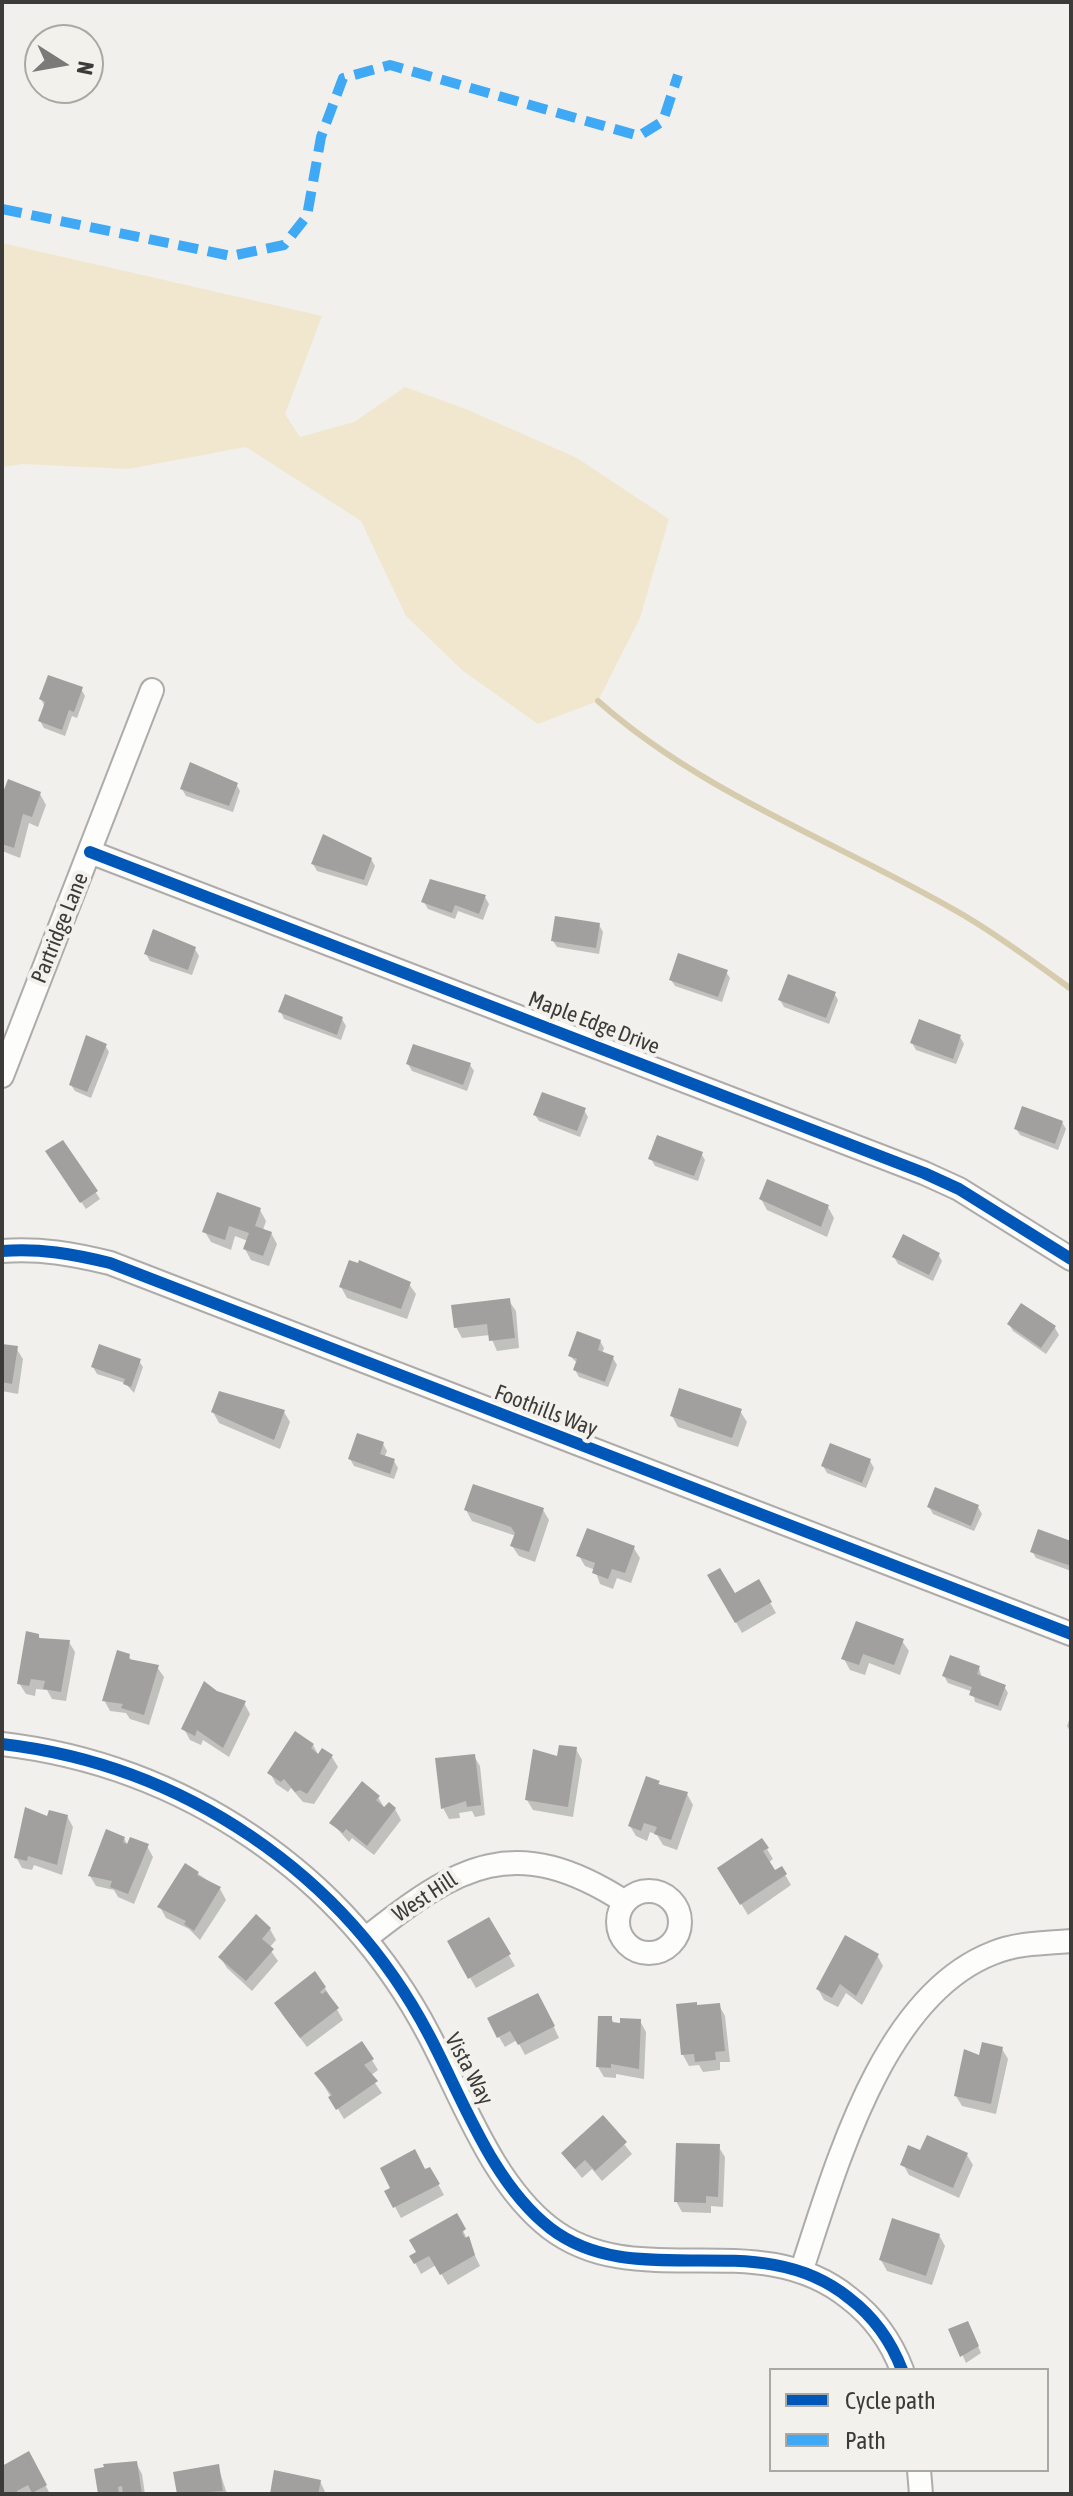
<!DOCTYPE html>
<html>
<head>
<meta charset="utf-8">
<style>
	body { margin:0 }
	#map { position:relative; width:1073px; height:2496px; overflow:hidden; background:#f1f0ed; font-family:"Asap Condensed",sans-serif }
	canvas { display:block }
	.frame { position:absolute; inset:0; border:4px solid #3c3b39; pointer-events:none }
	.legend { position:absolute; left:769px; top:2368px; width:280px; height:104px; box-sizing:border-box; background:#f3f1eb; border:2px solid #aaa8a4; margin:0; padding:10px 14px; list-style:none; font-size:24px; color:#3c3b39 }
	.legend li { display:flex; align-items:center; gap:16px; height:40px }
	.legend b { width:40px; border:2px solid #aaa8a4 }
	.north { position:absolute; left:24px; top:24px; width:80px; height:80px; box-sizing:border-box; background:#f3f1eb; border:2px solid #aaa8a4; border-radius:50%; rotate:101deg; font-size:22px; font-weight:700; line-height:32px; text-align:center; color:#3c3b39 }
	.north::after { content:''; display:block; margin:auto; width:28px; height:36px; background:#7b7a78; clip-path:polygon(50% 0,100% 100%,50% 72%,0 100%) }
</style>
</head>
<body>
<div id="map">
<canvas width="1073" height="2496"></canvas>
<div class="frame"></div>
<ul class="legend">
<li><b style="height:10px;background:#0057b8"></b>Cycle path</li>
<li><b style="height:10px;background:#3fa9f5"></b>Path</li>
</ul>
<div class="north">N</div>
</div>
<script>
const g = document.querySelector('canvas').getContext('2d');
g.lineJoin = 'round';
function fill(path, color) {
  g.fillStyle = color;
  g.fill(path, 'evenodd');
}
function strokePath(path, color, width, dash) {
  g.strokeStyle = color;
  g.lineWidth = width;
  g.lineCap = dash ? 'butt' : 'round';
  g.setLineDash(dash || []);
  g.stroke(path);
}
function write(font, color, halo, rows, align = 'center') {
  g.font = font + ' "Asap Condensed",sans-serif';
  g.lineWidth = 8;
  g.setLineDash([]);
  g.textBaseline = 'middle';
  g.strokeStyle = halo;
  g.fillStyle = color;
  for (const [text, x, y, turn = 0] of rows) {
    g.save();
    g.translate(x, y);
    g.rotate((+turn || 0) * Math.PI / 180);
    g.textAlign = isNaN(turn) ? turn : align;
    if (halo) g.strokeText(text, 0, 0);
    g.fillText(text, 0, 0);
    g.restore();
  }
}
const green = new Path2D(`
	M2,243L322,316L285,414L300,437L354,422L405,387L466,409L577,458L669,519L640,618L598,701L538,724L463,671L406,616L361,521L246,447L128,469L23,464L2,467Z`);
const shadow = new Path2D(`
	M81,689L85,696L77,718L72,716L65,736L44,728L40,721L45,707L41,699Z
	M236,784L240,791L233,812L186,796L182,789Z
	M40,794L46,805L38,827L29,823L20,858L2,851V801Z
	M371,859L375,866L367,886L317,871L313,864Z
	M485,897L489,904L483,920L458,911L455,919L428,909L424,902Z
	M599,925L603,932L599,954L557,947L553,941Z
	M195,949L199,956L192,975L150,961L146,954Z
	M726,972L730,978L722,1002L675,986L671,980Z
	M834,993L838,1000L829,1024L784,1007L780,1000Z
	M281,1012L342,1019L346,1026L341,1040L284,1019Z
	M960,1037L964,1044L956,1064L916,1050L912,1043Z
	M105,1045L109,1052L91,1098L75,1091L71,1085Z
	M408,1064L470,1065L474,1071L467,1091L412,1071Z
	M584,1110L588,1117L580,1137L539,1121L535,1115Z
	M1062,1122L1066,1129L1058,1150L1020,1135L1016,1129Z
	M63,1142L100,1199L86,1209L52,1159Z
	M701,1153L705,1160L698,1181L655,1166L651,1159Z
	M761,1199L828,1207L834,1218L827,1237L767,1210Z
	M260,1210L266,1221L263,1230L271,1233L277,1244L269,1266L251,1260L245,1249L248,1241L235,1236L231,1250L211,1242L205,1232Z
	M938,1254L942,1261L933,1281L898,1264L894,1257Z
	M409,1284L416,1294L407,1319L347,1298L341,1287Z
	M509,1301L516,1311L519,1348L497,1351L490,1335L462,1338L456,1327Z
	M1022,1305L1055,1328L1059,1335L1046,1354L1013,1331L1009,1324Z
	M600,1341L604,1348L602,1354L613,1358L617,1365L608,1387L579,1377L575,1370L578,1364L570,1356Z
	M2,1346L16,1348L23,1359L18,1394L2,1391Z
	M139,1361L143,1367L134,1393L125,1383L97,1374L93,1367Z
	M740,1411L747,1422L738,1447L678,1427L672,1416Z
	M213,1412H284L290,1422L280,1449L219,1423Z
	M383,1444L387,1451L384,1458L394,1461L398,1468L394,1479L354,1466L350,1459Z
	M870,1461L874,1468L866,1488L827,1473L823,1466Z
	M929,1507H978L982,1514L974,1531L933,1514Z
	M466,1510H543L549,1520L535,1562L519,1556L512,1546L516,1536L472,1521Z
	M1071,1543V1571L1036,1558L1032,1551Z
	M633,1547L640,1558L631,1583L617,1578L613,1589L600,1584L595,1570L585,1566L579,1556Z
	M710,1576L734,1596L758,1582L776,1613L742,1633Z
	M38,1635L41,1640L69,1642L75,1652L66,1701L52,1699L47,1690L36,1689L35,1696L26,1694L19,1683Z
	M902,1641L909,1651L900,1675L869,1663L865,1675L850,1670L844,1659Z
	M129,1656L132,1662L157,1667L164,1677L149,1725L130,1719L126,1713L110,1711L104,1700Z
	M979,1668L982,1678L1004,1686L1008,1693L1001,1711L975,1702L973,1692L948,1683L944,1676Z
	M216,1692L244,1703L250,1714L229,1757L203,1740L201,1745L190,1740L184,1729Z
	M1071,1715V1733L1067,1726Z
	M313,1745L319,1756L332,1757L338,1767L314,1804L303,1802L291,1788L288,1792L276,1784L270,1773Z
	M576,1749L582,1760L573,1817L533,1810L527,1800L559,1758Z
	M474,1756L480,1766L485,1815L475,1817L472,1811L459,1813L460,1818L449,1819L443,1808L437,1760Z
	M658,1782L661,1787L687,1794L693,1805L677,1850L663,1845L657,1835L650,1832L647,1841L636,1836L630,1826Z
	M378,1797L385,1809H395L401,1820L374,1855L352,1838L349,1842L332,1823Z
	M67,1816L73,1827L62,1875L34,1865L32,1870L22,1868L16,1857L48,1819Z
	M124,1838L128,1846H147L153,1857L134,1904L118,1897L114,1890L96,1886L90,1876Z
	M767,1849L773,1859L768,1863L775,1872L781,1868L791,1885L748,1915L720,1869Z
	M197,1873L220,1889L226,1900L200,1940L189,1929L166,1918L160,1907Z
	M488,1919L515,1966L476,1988L449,1942Z
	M270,1929L276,1940L269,1948L278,1961L252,1991L227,1968L220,1957Z
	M877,1955L883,1966L862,2005L846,1993L838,2007L824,2000L818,1989Z
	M325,1988L343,2020L307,2047L282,2014Z
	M719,2005L725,2016L730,2062H720V2070L703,2072L699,2065L689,2066L683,2055Z
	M544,2006L559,2038L525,2055L517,2040L505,2047L499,2037Z
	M611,2018L615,2025L640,2021L646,2032L644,2079L616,2074V2078L604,2077L598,2067Z
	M1002,2049L1008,2059L996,2114L962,2106L956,2096L965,2051L978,2057Z
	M372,2060L378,2070L370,2076L382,2093L344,2119L317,2074Z
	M603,2118L632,2154L602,2181L592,2169L582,2178L563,2154Z
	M718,2146L725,2157L723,2207L711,2206V2213L682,2212L676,2201Z
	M921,2153L967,2155L973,2165L959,2198L909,2175L903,2164Z
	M430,2169L444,2195L401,2218L387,2192Z
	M456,2216L480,2266L448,2285L436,2265L421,2274L412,2257Z
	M939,2235L945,2246L932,2285L887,2271L881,2260Z
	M951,2330H971L981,2353L966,2363Z
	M136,2463L142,2474L145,2494H100L96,2471Z
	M35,2465L50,2494H2V2468Z
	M218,2466L227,2494H179L176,2473Z
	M320,2481L326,2494H272Z`);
const stream = new Path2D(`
	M598,701C705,796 843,844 965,916C1002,938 1037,964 1071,989`);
const building = new Path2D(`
	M48,675L83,687L74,712L69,710L62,730L38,721L45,702L39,699Z
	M190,762L238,783L229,806L180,789Z
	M8,779L41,792L32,817L23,814L14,848L2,844V795Z
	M323,834L372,858L364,880L311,864Z
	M430,879L486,895L479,914L455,905L452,913L421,902Z
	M555,916L600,923L596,948L551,941Z
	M153,929L196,947L188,970L144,954Z
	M678,953L728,970L718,997L669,980Z
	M788,974L836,992L826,1018L778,1000Z
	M285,994L343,1017L337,1035L278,1012Z
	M919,1019L961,1035L953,1059L910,1043Z
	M86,1035L107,1044L87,1092L69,1085Z
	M413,1044L471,1063L463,1085L406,1064Z
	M542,1092L586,1108L577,1131L533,1115Z
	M1022,1106L1063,1121L1055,1144L1014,1129Z
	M657,1135L703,1152L694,1176L648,1159Z
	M63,1140L98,1191L80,1203L45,1151Z
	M767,1179L829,1205L821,1227L759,1199Z
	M217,1192L261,1208L255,1226L272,1232L263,1256L243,1249L249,1233L229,1226L225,1240L202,1232Z
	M903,1234L940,1253L929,1275L892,1257Z
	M349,1260L358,1263L359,1260L411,1282L401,1309L339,1287Z
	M510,1298L515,1338L489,1341L487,1324L454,1328L451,1305Z
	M1021,1303L1056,1326L1041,1348L1007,1324Z
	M577,1331L601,1340L598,1350L614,1356L605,1382L573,1370L577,1359L568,1356Z
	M2,1344L18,1346L12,1384L2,1382Z
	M99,1344L141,1359L131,1387L123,1384L125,1379L91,1367Z
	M679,1388L742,1409L732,1438L670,1416Z
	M219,1391L285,1410L274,1440L211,1412Z
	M357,1433L384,1442L380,1454L395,1459L390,1474L348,1459Z
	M830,1443L871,1459L862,1483L821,1466Z
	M473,1484L544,1508L529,1552L510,1546L515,1533L511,1527L464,1510Z
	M935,1487L979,1505L971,1526L927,1507Z
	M587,1528L635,1546L625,1573L612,1569L608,1579L592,1573L595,1563L576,1556Z
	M1038,1529L1071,1541V1566L1030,1552Z
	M720,1568L735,1593L759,1579L772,1602L735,1623L707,1575Z
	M856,1621L904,1639L894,1665L863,1654L859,1665L841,1659Z
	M26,1631L39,1634V1638L70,1640L61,1692L43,1689L45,1681L31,1679L29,1686L17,1684Z
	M117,1650L130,1654L129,1659L159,1665L144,1715L121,1708L123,1704L102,1701Z
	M950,1655L980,1666L977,1674L1006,1685L998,1706L969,1695L972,1687L942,1676Z
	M204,1681L217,1691L246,1701L223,1748L197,1730L195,1736L181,1729Z
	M295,1731L314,1744L311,1748L318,1754L322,1748L333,1755L307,1794L300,1790L295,1792L284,1779L281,1782L267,1773Z
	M559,1745L577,1747L568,1807L525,1800L533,1749L557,1756Z
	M475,1754L481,1805L467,1807L466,1801L441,1809L435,1758Z
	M646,1776L660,1781L658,1784L688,1792L671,1840L654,1834L657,1827L644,1823L641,1831L628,1826Z
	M362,1781L380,1796L376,1800L384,1807L389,1802L396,1808L367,1846L346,1829L343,1833L329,1823Z
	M25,1807L47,1816L49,1810L68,1815L57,1865L28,1856L27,1861L14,1858Z
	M106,1829L125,1837L123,1842L127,1844L130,1837L149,1844L128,1894L110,1887L112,1881L88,1876Z
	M762,1838L769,1848L763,1851L775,1870L782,1866L787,1874L740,1905L717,1868Z
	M185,1863L199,1872L197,1875L221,1887L194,1931L184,1924L186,1921L157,1907Z
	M256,1914L271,1928L262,1939L274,1949L246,1981L218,1957Z
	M489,1917L511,1954L468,1979L447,1941Z
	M845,1935L879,1954L856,1996L840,1984L832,1998L816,1989Z
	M315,1971L326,1987L320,1992L322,1994L326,1991L339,2008L300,2038L274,2003Z
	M538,1993L555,2026L518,2045L510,2031L497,2038L487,2018Z
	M697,2002V2005L720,2003L725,2051L715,2052L716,2060L695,2062L694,2054L681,2055L676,2004Z
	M598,2016H612V2022L620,2023V2018L641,2019L639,2069L611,2064V2068L596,2067Z
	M362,2041L374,2059L364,2065L378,2081L336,2110L328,2097L332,2095L314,2073Z
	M982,2042L1003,2047L991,2104L954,2096L964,2049L979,2055Z
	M603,2115L627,2142L595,2171L585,2160L575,2169L561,2153Z
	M927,2135L968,2153L953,2188L900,2165L908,2145L920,2150Z
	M676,2143L720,2144L718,2197L706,2196V2203L674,2202Z
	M415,2149L425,2169L430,2167L440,2184L393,2208L384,2191L390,2188L380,2168Z
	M457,2213L466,2229L462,2232L465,2238L469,2236L475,2255L440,2275L429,2256L414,2264L409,2256L416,2252L409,2240Z
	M892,2218L940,2234L926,2276L879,2260Z
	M968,2321L979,2346L960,2357L948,2329Z
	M29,2451L47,2485L32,2493L28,2485L17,2491L18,2494H2V2466Z
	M137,2461L142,2494H123L122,2486L118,2487L119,2493L98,2494L94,2469L104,2467L103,2464Z
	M219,2464L223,2491L177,2494L173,2472Z
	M274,2470L321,2480L318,2494H270Z`);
const street = new Path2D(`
	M90,852L924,1173L959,1189L1071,1259
	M2,1076L152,690
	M2,1251C40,1248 73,1254 110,1263L1071,1634
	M2,1744C183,1765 344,1873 429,2035C463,2099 492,2183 550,2228C637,2295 758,2224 849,2298C874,2317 891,2341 902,2370
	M618 1922a31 31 0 1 1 62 0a31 31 0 1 1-62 0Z
	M365,1939C458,1865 515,1831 625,1902
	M802,2269C836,2167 882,1996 993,1953C1017,1943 1045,1943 1071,1941
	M919,2470L921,2494`);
const quiet = new Path2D(`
	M2,209L231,256L284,245L307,216L321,137L343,78L390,65L639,136L663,121L678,75`);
const cycleway = new Path2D(`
	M90,852L924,1173L959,1189L1071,1259
	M2,1251C40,1248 73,1254 110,1263L1071,1634
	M2,1744C183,1765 344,1873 429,2035C463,2099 492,2183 550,2228C637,2295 758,2224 849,2298C874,2317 891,2341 902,2370`);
const streetNames = [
	["Partridge Lane",60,928,-68],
	["Maple Edge Drive",594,1023,21],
	["Foothills Way",546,1411,21],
	["West Hill",425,1897,-33],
	["Vista Way",469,2069,62]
];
fill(green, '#f1e7ce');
fill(shadow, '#0003');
strokePath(stream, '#d6cbad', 6);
fill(building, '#a1a09e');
strokePath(street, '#adacaa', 26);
strokePath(street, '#fdfdfc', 22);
strokePath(quiet, '#3fa9f5', 10, [20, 10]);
strokePath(cycleway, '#0057b8', 12);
write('22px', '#3c3b39', '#f3f1eb', streetNames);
</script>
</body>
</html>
